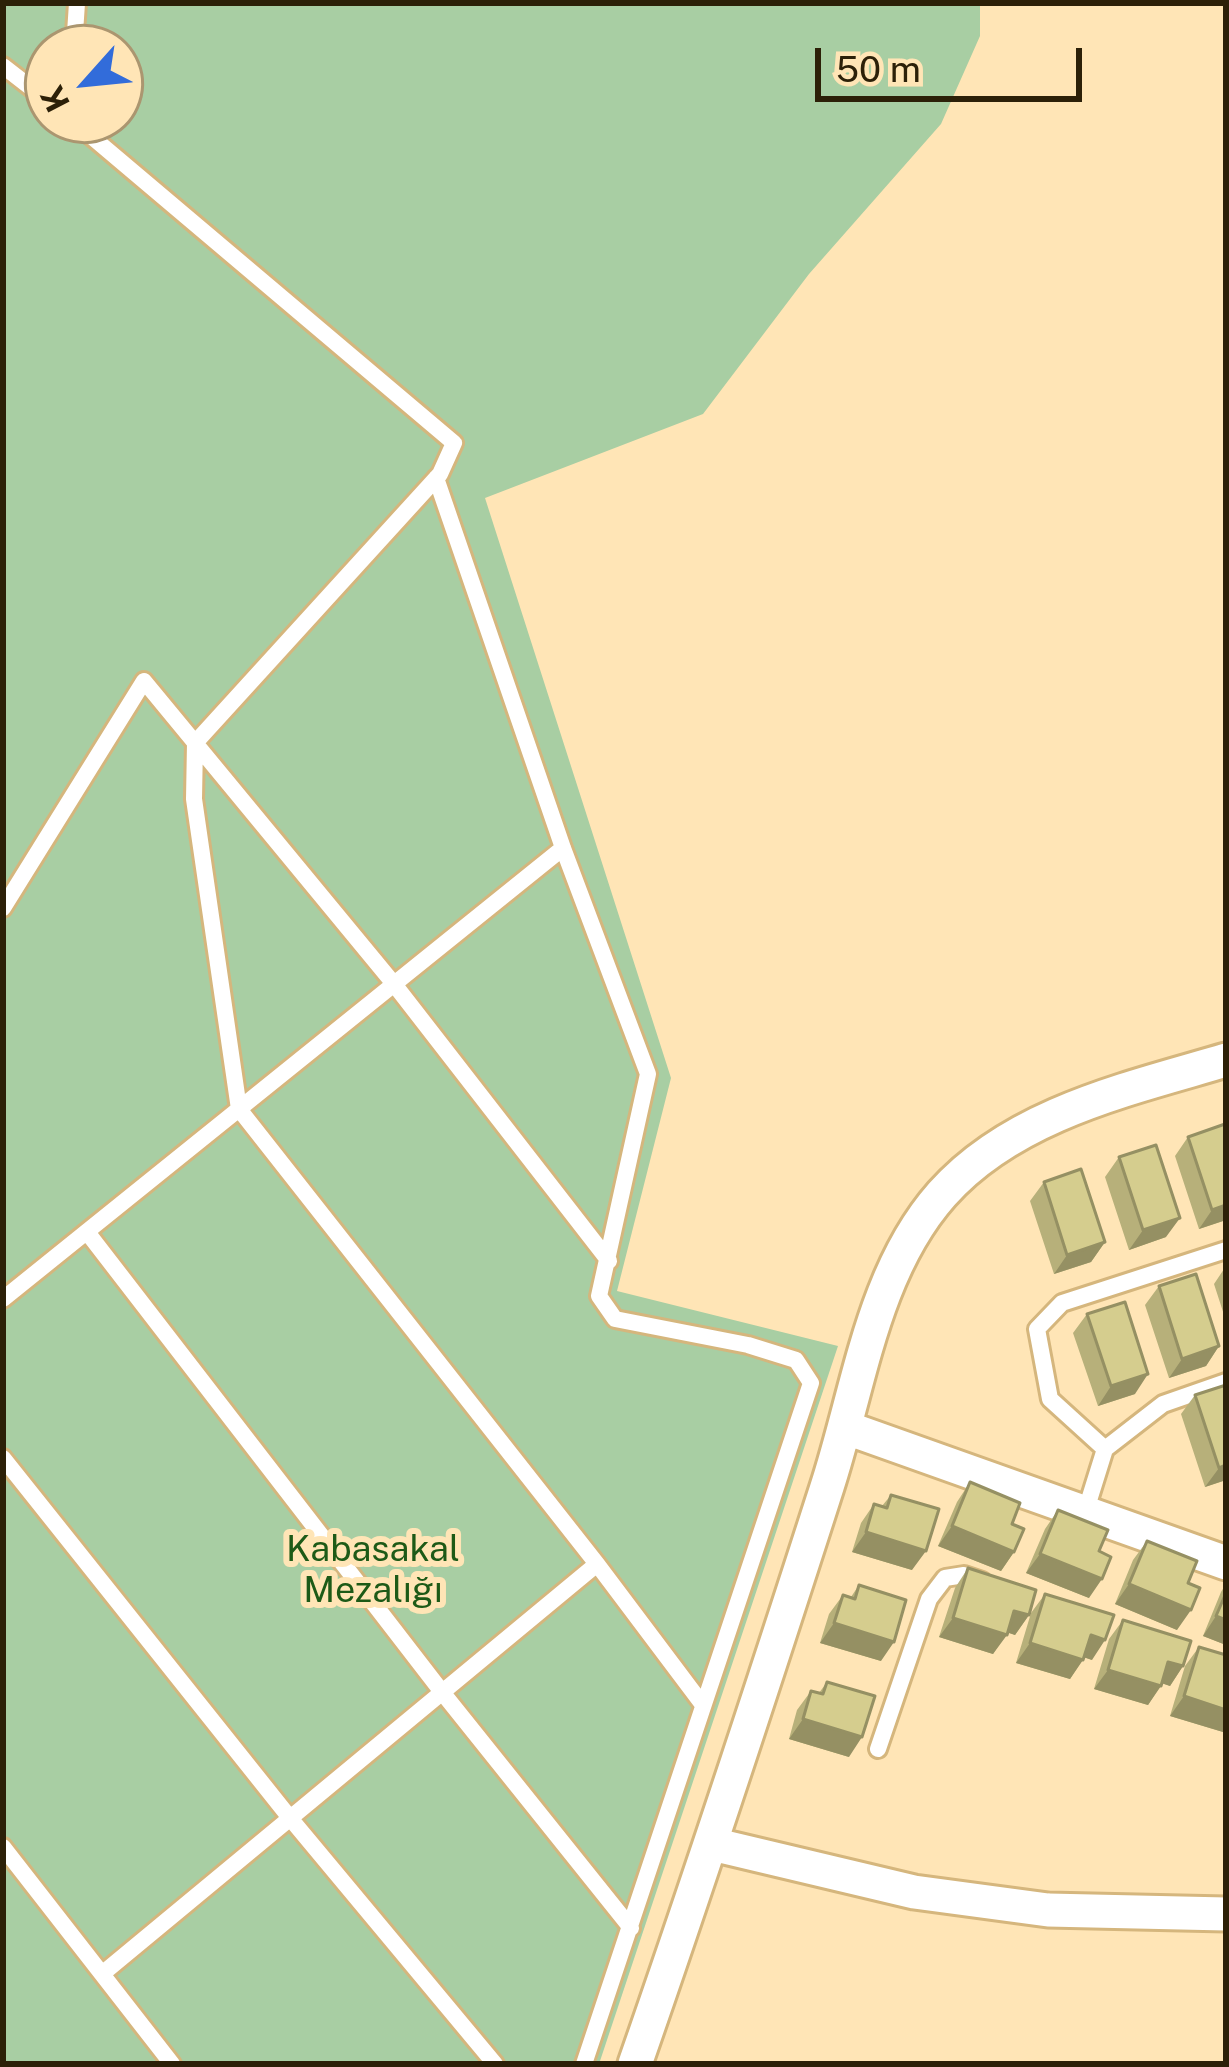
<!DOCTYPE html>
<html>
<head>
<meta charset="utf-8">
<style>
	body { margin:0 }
	#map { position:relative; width:1229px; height:2067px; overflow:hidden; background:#ffe5b6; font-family:"Public Sans",sans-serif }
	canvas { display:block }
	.frame { position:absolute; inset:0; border:6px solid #2c2008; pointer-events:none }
	.north { position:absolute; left:24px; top:24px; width:120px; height:120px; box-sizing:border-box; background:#ffe5b6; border:3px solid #ab9670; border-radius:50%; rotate:243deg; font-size:33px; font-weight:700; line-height:48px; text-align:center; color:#2c2008 }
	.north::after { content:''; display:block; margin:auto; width:42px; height:54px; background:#326cda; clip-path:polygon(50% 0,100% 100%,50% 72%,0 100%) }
	.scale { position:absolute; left:815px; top:48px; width:267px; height:54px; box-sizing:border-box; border:6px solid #2c2008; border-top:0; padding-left:15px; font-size:36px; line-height:42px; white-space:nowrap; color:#2c2008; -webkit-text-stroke:9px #ffe5b6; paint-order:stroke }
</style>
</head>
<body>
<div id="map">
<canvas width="1229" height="2067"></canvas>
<div class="frame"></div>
<div class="north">K</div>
<div class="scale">50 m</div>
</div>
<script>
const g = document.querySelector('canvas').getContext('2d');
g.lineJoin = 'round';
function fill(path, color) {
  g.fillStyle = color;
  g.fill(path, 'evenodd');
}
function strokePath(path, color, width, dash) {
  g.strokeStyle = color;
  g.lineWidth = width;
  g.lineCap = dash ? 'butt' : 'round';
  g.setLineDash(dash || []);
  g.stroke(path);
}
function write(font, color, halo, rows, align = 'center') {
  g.font = font + ' "Public Sans",sans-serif';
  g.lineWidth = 12;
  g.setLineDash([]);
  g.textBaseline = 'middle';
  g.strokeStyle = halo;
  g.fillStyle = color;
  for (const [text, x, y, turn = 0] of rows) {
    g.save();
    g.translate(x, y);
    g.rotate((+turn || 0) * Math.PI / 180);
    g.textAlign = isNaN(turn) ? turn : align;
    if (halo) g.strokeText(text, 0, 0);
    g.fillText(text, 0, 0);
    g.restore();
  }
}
const green = new Path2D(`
	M3,3H980V36L941,124L809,274L703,414L485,498L671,1078L617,1291L838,1346L599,2064H3ZM48,48H120V120H48Z`);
const service = new Path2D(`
	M74,48L77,3
	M3,66L48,101
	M72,120L454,443L440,474L195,743L194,799L239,1109L597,1564L703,1705
	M436,478L563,848L648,1074L599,1296L615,1319L748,1345L796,1360L811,1383L584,2064
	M3,908L144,681L394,984L609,1261
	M87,1232L442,1692L631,1928
	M3,1299L563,848
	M1105,1449L1163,1404L1226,1382
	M3,1458L290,1818L495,2064
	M1085,1513L1105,1449L1050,1399L1037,1329L1062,1303L1226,1250
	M878,1749L929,1599L945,1578L964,1575L982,1581
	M3,1847L172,2064
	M102,1974L597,1564`);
const minor = new Path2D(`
	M847,1428L1226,1563
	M712,1844L914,1892L1048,1910L1226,1914
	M635,2064C702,1872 765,1680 827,1487C859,1389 872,1273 942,1194C1013,1114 1128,1089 1226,1060`);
const wall = new Path2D(`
	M1225,1124L1226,1220L1199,1229L1175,1156L1188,1137Z
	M1119,1157L1166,1237L1129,1250L1105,1177Z
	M1044,1182L1105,1242L1091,1262L1054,1274L1030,1201Z
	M1226,1266V1321L1214,1284Z
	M1159,1286L1219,1346L1206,1366L1169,1378L1145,1305Z
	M1087,1314L1135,1394L1098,1406L1073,1333Z
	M1226,1385V1480L1205,1487L1181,1414L1195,1395Z
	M970,1482L1012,1524L1014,1552L1001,1571L938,1546L957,1502Z
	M891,1495L912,1570L852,1552L861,1523L874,1504L882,1506Z
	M1058,1510L1099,1551L1089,1598L1026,1573L1045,1529Z
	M1147,1541L1188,1583L1177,1630L1115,1604L1133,1560Z
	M968,1568L1029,1615L1015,1635L1007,1632L993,1654L939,1637L955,1588Z
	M1226,1584V1645L1203,1636L1221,1592Z
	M859,1585L881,1661L820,1643L829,1614L843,1595L851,1597Z
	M1045,1594L1092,1660L1084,1657L1070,1679L1016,1663L1031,1613Z
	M1123,1620L1183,1666L1170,1686L1162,1683L1148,1705L1094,1689L1109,1639Z
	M1199,1647L1226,1655V1729L1223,1732L1170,1716L1185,1666Z
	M827,1682L849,1757L789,1739L797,1710L811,1691L819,1693Z`);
const shadedWall = new Path2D(`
	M1226,1205V1220L1199,1229L1212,1210Z
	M1180,1218L1166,1237L1129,1250L1143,1230Z
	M1105,1242L1091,1262L1054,1274L1067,1255Z
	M1219,1346L1206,1366L1169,1378L1182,1359Z
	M1148,1374L1135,1394L1098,1406L1111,1386Z
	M1226,1465V1480L1205,1487L1219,1468Z
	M952,1526L1014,1552L1001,1571L938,1546Z
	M866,1532L926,1551L912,1570L852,1552Z
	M1040,1554L1102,1579L1089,1598L1026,1573Z
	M1129,1584L1191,1610L1177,1630L1115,1604Z
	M1014,1611L1029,1615L1015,1635L1000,1630Z
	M1216,1616L1226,1620V1645L1203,1636Z
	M953,1618L1007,1635L993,1654L939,1637Z
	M834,1623L894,1642L881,1661L820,1643Z
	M1091,1635L1105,1640L1092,1660L1077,1655Z
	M1030,1643L1083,1660L1070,1679L1016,1663Z
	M1168,1662L1183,1666L1170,1686L1155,1681Z
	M1108,1670L1161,1686L1148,1705L1094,1689Z
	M1184,1696L1226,1710V1729L1223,1732L1170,1716Z
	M803,1719L862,1737L849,1757L789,1739Z`);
const building = new Path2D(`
	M1225,1124L1226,1205L1212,1210L1188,1137Z
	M1156,1145L1180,1218L1143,1230L1119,1157Z
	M1081,1169L1105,1242L1067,1255L1044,1182Z
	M1196,1274L1219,1346L1182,1359L1159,1286Z
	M1125,1302L1148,1374L1111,1386L1087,1314Z
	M1226,1385V1465L1219,1468L1195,1395Z
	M970,1482L1020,1503L1012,1524L1024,1529L1014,1552L952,1526Z
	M891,1495L939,1509L926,1551L866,1532L874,1504L887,1508Z
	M1058,1510L1108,1530L1099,1551L1111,1557L1102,1579L1040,1554Z
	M1147,1541L1197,1561L1188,1583L1200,1588L1191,1610L1129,1584Z
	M968,1568L1036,1590L1029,1615L1014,1611L1007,1635L953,1618Z
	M859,1585L906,1600L894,1642L834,1623L843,1595L855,1599Z
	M1226,1593V1620L1216,1616Z
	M1045,1594L1114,1615L1105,1640L1091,1635L1083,1660L1030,1643Z
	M1123,1620L1191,1641L1183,1666L1168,1662L1161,1686L1108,1670Z
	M1199,1647L1226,1655V1710L1184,1696Z
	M827,1682L875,1696L862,1737L803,1719L811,1691L823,1694Z`);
const parkNames = [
	["Kabasakal",373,1550],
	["Mezalığı",373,1591]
];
fill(green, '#a8cea3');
strokePath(service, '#d5b67d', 22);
strokePath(minor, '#d5b67d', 39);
strokePath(service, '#fff', 16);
strokePath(minor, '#fff', 33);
fill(wall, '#b7b07a');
fill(shadedWall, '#959063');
fill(building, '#d5cd8e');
strokePath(building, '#959063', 3);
write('36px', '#1d5a17', '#ffe5b6', parkNames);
</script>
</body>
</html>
